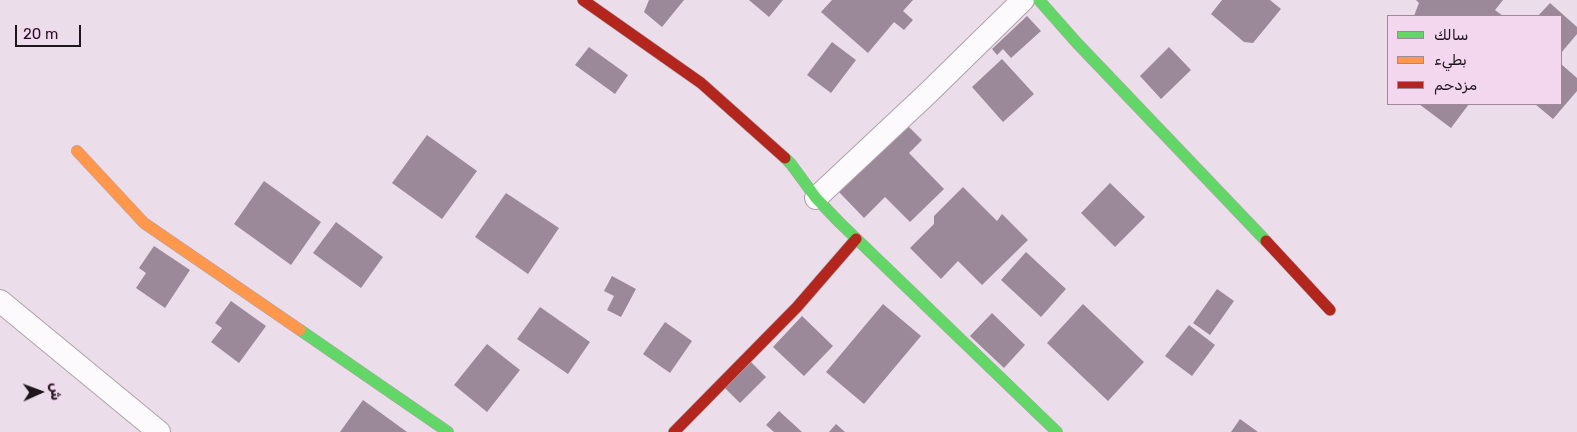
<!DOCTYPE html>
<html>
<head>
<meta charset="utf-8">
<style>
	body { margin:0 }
	#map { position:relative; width:1577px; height:432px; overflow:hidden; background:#ecddea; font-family:Rubik,Cairo,sans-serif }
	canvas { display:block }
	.legend { position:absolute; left:1387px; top:15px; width:175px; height:90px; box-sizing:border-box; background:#f2d7ef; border:1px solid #9d899b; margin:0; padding:6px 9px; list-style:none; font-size:15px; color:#1e151d }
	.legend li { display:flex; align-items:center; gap:10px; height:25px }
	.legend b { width:25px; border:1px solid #9d899b }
	.north { position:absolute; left:15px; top:367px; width:50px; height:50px; -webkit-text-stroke:4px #f2d7ef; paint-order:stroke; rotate:88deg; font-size:14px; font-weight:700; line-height:20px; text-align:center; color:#1e151d }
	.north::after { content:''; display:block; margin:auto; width:18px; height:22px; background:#1e151d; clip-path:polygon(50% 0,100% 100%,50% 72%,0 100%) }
	.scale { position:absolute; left:15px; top:25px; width:66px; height:22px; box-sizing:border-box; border:2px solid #1e151d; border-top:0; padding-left:6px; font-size:15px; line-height:18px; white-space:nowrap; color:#1e151d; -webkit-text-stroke:4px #f2d7ef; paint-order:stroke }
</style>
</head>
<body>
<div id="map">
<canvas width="1577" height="432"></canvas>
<ul class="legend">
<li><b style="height:6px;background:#63d668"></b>سالك</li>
<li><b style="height:6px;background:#ff974d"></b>بطيء</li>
<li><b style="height:6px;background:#b3261e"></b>مزدحم</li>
</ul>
<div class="north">ش</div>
<div class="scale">20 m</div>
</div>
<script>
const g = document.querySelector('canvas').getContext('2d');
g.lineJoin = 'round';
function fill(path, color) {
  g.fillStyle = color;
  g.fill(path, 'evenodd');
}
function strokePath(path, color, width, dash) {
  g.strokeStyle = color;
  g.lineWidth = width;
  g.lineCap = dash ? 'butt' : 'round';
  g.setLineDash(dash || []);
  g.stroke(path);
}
const building = new Path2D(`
	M649,0H684L662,27L644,12Z
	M749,0H783L769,17Z
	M832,0H913L903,11L913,20L904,30L894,22L868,53L821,12Z
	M1222,0H1270L1281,9L1253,43L1244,42L1211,14Z
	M1416,0H1503L1495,10L1503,16H1414L1419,3Z
	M1550,3L1577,27V34L1561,53V16H1538Z
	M1027,16L1041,31L1011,58L1003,49L997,55L992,49Z
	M832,42L856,60L831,93L807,75Z
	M589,47L628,75L615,94L575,65Z
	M1169,47L1191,70L1161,99L1140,76Z
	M1002,59L1034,94L1003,122L972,87Z
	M1561,64L1577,78V91L1553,119L1535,104H1561Z
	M1419,104H1469L1451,128Z
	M907,125L922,140L909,153L944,189L910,222L885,197L864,218L839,192Z
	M427,135L477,171L442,219L392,183Z
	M264,181L321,222L291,265L234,224Z
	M1110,183L1145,217L1115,247L1081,213Z
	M963,187L997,221L1002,214L1028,240L982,285L958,261L941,279L910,248L934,224V216Z
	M506,193L559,228L528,274L475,237Z
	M336,222L383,257L361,288L313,253Z
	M154,246L190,270L165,308L136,288L146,273L139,268Z
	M1026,252L1066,289L1041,317L1001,280Z
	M612,276L636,289L621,317L607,310L614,296L604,291Z
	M1217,289L1234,301L1210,335L1193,323Z
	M231,301L266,326L239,363L211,342L222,328L215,323Z
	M883,304L921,336L864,404L826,372Z
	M1083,304L1144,362L1108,401L1047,343Z
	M540,307L590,342L568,374L517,339Z
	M992,313L1025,345L1004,368L970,336Z
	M802,316L833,346L804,376L773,347Z
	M665,322L692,341L670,373L643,354Z
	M1189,325L1215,345L1192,376L1165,356Z
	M487,344L520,370L487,412L454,385Z
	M751,362L766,377L740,403L725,388Z
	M363,400L407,432H340Z
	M779,411L802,432H774L766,425Z
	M1240,419L1258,432H1231Z
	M836,424L845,432H829Z`);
const street = new Path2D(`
	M816,198L928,93L1023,0
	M0,301L159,432`);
const fast = new Path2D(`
	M1039,0L1076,42L1266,241
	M785,158L791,164L816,198L839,222L1057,432
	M300,330L448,432`);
const slow = new Path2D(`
	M77,151L144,223L300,330`);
const jam = new Path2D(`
	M583,0L701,83L785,158
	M1266,241L1330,310
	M674,432L797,307L856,239`);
fill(building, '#9b8899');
strokePath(street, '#ada2ab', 24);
strokePath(fast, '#ada2ab', 12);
strokePath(slow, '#ada2ab', 12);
strokePath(jam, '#ada2ab', 12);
strokePath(street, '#fcfafc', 22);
strokePath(fast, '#63d668', 11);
strokePath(slow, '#ff974d', 11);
strokePath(jam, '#b3261e', 11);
</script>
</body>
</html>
